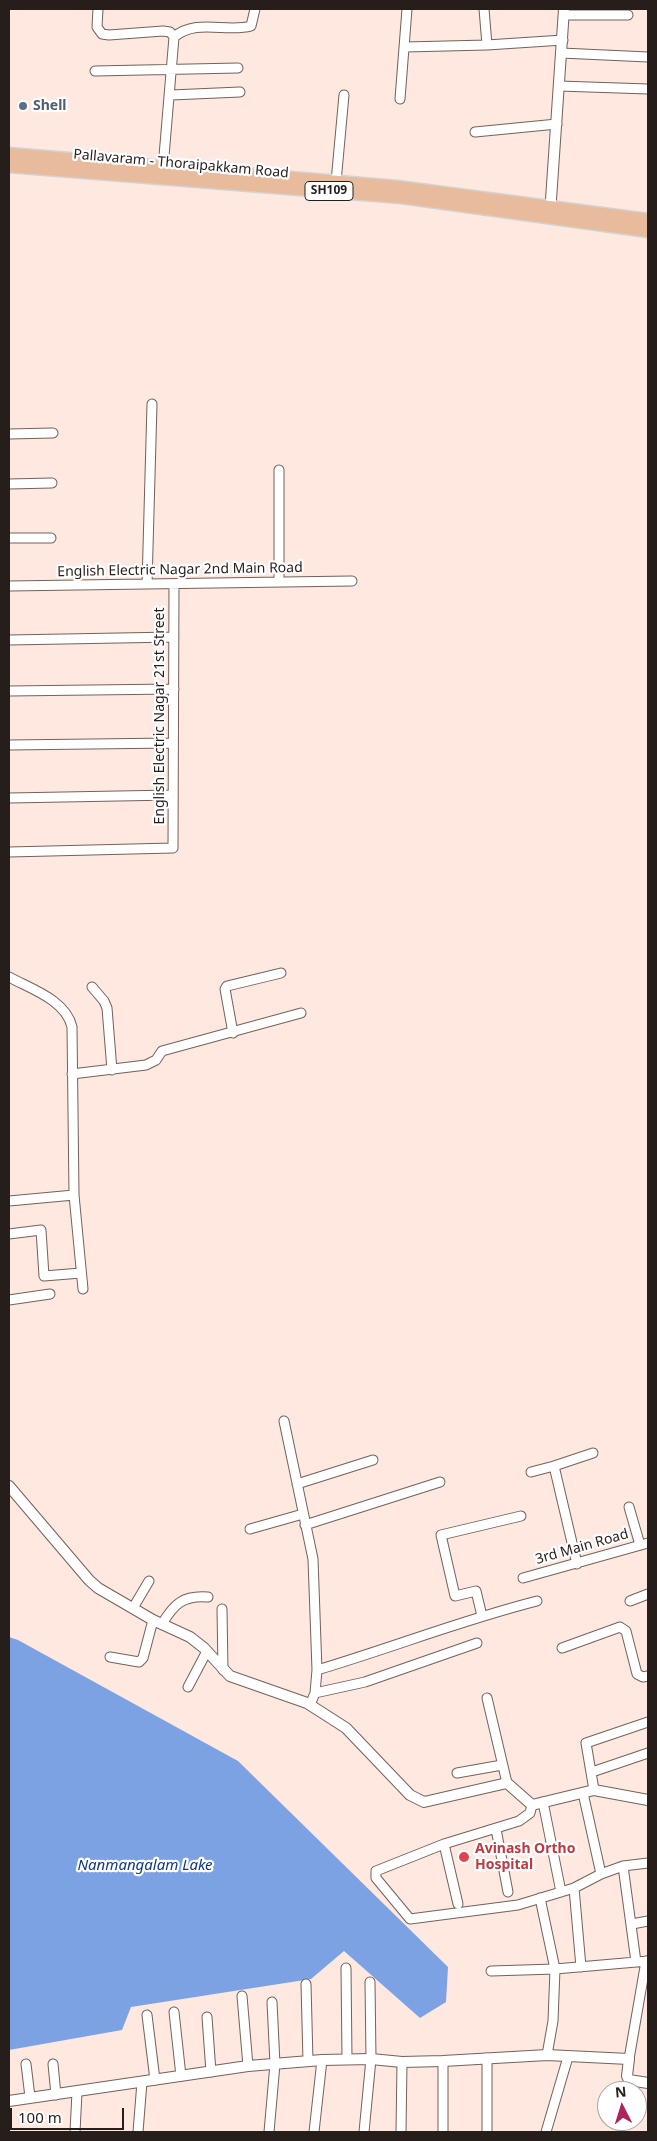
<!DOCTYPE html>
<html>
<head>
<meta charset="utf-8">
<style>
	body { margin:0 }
	#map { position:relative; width:657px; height:2141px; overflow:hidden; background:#fee8df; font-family:"Noto Sans",sans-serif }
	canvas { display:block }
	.frame { position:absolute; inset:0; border:10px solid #261e1b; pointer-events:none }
	.north { position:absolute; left:597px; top:2081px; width:50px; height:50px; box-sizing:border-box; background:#fff; border:1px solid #a8a5a4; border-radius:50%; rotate:355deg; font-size:14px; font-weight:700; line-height:20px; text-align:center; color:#261e1b }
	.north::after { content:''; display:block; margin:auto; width:18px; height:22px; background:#af235f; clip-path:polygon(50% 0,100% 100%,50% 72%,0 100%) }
	.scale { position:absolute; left:10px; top:2108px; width:114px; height:22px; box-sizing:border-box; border:2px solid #261e1b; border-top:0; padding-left:6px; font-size:15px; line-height:18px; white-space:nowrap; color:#261e1b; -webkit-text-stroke:4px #fff; paint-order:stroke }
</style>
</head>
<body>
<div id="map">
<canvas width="657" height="2141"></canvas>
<div class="frame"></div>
<div class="north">N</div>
<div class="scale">100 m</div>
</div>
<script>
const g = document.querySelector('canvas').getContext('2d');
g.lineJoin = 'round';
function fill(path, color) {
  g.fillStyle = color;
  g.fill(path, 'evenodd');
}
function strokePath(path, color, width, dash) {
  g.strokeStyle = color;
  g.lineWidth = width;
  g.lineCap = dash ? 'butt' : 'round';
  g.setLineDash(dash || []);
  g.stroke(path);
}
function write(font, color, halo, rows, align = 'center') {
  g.font = font + ' "Noto Sans",sans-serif';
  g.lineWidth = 4.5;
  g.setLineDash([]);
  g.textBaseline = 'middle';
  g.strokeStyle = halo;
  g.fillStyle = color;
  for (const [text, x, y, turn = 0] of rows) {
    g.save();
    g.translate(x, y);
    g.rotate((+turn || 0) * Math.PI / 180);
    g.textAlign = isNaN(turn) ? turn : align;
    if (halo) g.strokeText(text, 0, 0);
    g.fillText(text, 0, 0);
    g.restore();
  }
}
const water = new Path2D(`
	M9,1637L18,1640L238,1761L448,1967L446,2002L420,2018L344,1951L311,1979L131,2007L122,2030L9,2050Z`);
const minor = new Path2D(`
	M98,9L97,27L102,34L109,35L163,31L170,32L174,37L163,168
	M484,9L487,45
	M564,15H628
	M174,37C197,18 226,33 251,26L255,9
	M405,47L487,45L563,40
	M561,53L648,57
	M95,71L238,68
	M559,86L648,89
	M171,95L240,92
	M400,99L407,9
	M475,132L557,124
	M336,182L344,95
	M9,434L53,433
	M9,484L52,483
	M9,538H51
	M279,582V470
	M147,584L152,404
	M9,586L352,581
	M9,640L174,637
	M9,691L174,689
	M9,745L173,743
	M9,798L173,795
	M9,852L173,848L174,584
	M9,977C31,989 66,1000 72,1027L74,1195L83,1289
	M92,987L104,1001L107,1008L112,1070
	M233,1033L225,989L227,986L281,973
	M72,1074L146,1065L156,1060L162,1051L301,1013
	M9,1201L74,1195
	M9,1234L41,1230L44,1276L81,1273
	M9,1300L50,1294
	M284,1421L313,1559L317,1670L315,1693L310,1705
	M554,1466L593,1453
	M531,1472L554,1466L577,1564
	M297,1484L373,1460
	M629,1507L640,1545
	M305,1525L440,1482
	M250,1529L303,1514
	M523,1578L648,1543
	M630,1601L648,1594
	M133,1608L149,1581
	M222,1609L223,1670
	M482,1616L476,1591L455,1596L441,1535L521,1516
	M162,1624C174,1604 183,1595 208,1597
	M562,1648L620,1627L626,1631L637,1674L643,1677L648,1676
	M110,1657L139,1662L143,1658L153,1620
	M317,1670C391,1648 462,1620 537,1601
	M188,1687L207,1651
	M315,1693L365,1682L477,1643
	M487,1698L507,1783
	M592,1772L648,1753
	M457,1773L502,1765
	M594,1790L586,1743L648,1722
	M583,1793L601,1874
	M543,1802L561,1892
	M532,1805L530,1813L519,1821L444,1844L376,1871V1878L410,1919L518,1905L574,1888L601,1874L623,1866L648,1863
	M496,1829L508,1892
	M444,1844L458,1904
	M623,1866L636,1962
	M574,1888L581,1967
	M540,1898L555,1969L553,2021L547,2055
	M632,1924L648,1921
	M346,1968L347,2059
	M491,1971L555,1969L648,1961
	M306,1984L308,2061
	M242,1996L248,2066
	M174,2012L181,2076
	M147,2015L155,2080
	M207,2017L211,2072
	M629,2059L646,1961
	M443,2061V2132
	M26,2064L30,2097
	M53,2064L56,2095
	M75,2132L77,2092
	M138,2132L142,2082
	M269,2132L275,2064L272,2002
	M314,2132L322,2060
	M364,2132L371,2059L370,1982
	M401,2132L402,2062
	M487,2132V2058
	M546,2132L568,2057`);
const tertiary = new Path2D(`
	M550,214L564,9
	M9,1486L89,1580L98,1588L153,1620L190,1637L204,1648L230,1676L307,1703L346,1728L410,1795L424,1802L507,1783L532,1805L594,1790L648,1800
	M9,2101L248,2066L322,2060L371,2059L402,2062L443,2061L547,2055L629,2059L627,2076L629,2080L648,2083`);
const primary = new Path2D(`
	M9,154L397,187L648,220
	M9,166L401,197L648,231`);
const markers = [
	[23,106,5,"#5c6f8a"],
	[464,1857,6,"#e0444e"]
];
const shields = [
	[329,191,48]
];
const shieldNames = [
	["SH109",329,191]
];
const serviceNames = [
	["Shell",33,106]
];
const streetNames = [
	["Pallavaram - Thoraipakkam Road",181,164,5],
	["English Electric Nagar 2nd Main Road",180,570,-1],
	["English Electric Nagar 21st Street",160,716,-90],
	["3rd Main Road",582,1547,-16]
];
const healthNames = [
	["Avinash Ortho",475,1849],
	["Hospital",475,1865]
];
const waterNames = [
	["Nanmangalam Lake",145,1866]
];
fill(water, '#7da2e4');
strokePath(minor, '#74615a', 11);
strokePath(tertiary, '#74615a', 12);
strokePath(primary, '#d4d2d1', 15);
strokePath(minor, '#fff', 9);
strokePath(tertiary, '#fff', 10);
strokePath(primary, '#e7bb9c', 12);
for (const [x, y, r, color] of markers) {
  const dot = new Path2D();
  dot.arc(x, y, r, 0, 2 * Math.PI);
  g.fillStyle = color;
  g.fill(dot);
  strokePath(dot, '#fff', 2);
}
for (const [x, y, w] of shields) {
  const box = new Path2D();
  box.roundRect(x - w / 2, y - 9.5, w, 19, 4);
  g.fillStyle = '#fff';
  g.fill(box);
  strokePath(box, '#261e1b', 1);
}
write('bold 12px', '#261e1b', null, shieldNames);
write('bold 14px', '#4e5e75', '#fff', serviceNames, 'left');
write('14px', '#261e1b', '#fff', streetNames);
write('bold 14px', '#be3a42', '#fff', healthNames, 'left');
write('italic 15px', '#0f3782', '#fff', waterNames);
</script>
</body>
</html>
